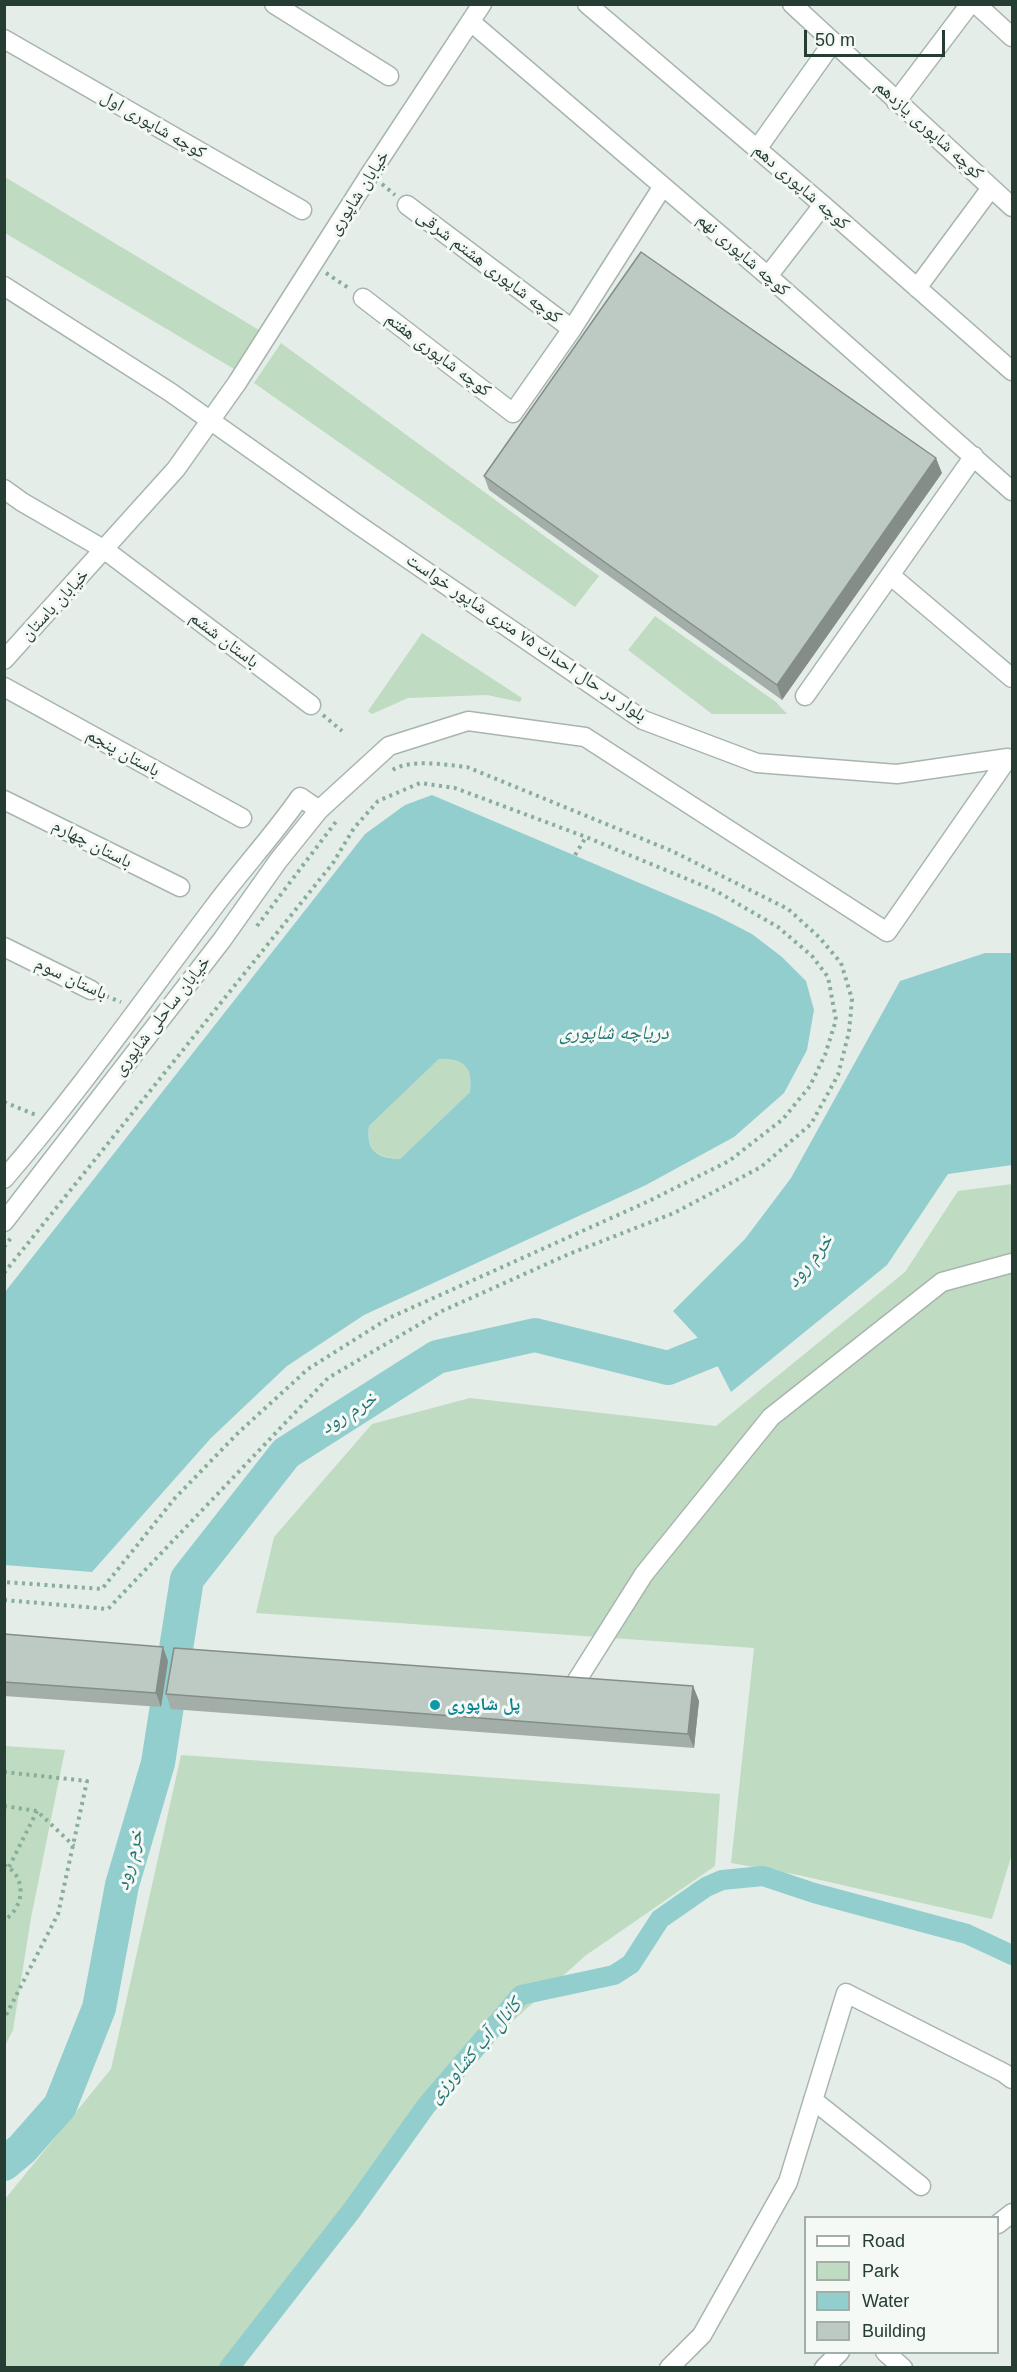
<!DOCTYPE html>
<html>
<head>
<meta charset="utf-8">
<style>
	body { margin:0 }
	#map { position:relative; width:1017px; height:2372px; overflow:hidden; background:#e5ede8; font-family:Arial,sans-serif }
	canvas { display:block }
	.frame { position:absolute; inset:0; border:6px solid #253d33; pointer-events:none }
	.legend { position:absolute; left:804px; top:2216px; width:195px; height:138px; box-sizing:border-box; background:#f5f9f6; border:2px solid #a2aea8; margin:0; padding:8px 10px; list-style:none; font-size:18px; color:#253d33 }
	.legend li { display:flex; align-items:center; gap:12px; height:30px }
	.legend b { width:30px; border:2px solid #a2aea8 }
	.scale { position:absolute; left:804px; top:30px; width:141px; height:27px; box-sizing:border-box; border:3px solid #253d33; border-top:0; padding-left:8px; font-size:18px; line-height:21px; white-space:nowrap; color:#253d33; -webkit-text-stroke:4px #f5f9f6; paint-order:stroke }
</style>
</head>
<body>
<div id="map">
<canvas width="1017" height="2372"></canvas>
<div class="frame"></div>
<ul class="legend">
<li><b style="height:8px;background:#fff"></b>Road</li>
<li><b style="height:16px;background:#bfdcc2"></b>Park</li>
<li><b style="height:16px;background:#91cecd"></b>Water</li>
<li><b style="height:16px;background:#bdcac3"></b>Building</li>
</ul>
<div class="scale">50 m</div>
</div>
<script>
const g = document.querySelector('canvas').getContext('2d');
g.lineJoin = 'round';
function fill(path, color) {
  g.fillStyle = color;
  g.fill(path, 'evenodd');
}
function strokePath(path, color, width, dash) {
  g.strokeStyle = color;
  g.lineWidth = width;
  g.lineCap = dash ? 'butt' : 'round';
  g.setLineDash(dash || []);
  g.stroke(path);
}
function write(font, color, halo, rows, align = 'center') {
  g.font = font + ' Arial,"Noto Naskh Arabic",sans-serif';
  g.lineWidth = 6;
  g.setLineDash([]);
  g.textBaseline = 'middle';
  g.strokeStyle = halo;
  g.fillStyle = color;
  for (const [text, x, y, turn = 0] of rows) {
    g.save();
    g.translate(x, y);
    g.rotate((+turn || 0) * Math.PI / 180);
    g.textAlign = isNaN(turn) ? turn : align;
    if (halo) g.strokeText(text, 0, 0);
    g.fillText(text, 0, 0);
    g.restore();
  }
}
const green = new Path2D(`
	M5,177L259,330L234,369L5,233Z
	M281,343L599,576L575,607L254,383Z
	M655,616L776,702L787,714H712L628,650Z
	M422,633L522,698L520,702L487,695L408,698L372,714L368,711Z
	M439,1059C464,1058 473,1067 470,1092L400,1159C376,1157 367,1151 369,1126Z
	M1012,1184V1854L992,1919L798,1875L731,1863L754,1648L256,1613L274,1537L372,1424L470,1398L716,1426L905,1272L958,1191Z
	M5,1746L65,1750L31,1918L13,2030L5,2046Z
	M181,1755L720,1794L715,1866L585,1956L414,2110L239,2367H5V2199L111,2069Z`);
const water = new Path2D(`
	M432,795L715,915L752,934L782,957L806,981L814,1010L807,1050L784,1093L734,1137L646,1185L364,1315L287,1366L211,1438L92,1572L5,1565V1292L365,834L405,805ZM439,1059C464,1058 473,1067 470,1092L400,1159C377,1158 366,1151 369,1126Z
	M985,953H1012V1165L948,1174L887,1265L731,1392L710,1351L673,1311L745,1239L791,1178L900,981Z`);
const canal = new Path2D(`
	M229,2368L352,2210L426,2106L521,1995L614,1975L631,1964L660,1919L706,1887L722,1880L763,1876L814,1893L967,1934L1012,1955`);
const river = new Path2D(`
	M4,2164L22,2149L60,2106L99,2008L122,1885L158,1763L187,1579L286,1453L437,1357L535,1335L668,1368L710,1351L748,1323`);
const path = new Path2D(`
	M382,184L395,195
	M326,273L350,289
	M323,715L342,731
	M575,855L586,837
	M257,926L338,819
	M106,996L121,1002
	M4,1102L36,1115
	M4,1247L11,1238
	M4,1273L333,863L354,828L378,801L420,783L455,788L586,837L716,891L778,927L812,956L828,977L836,1020L825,1055L810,1086L783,1119L729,1161L649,1201L389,1318L308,1369L239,1432L175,1498L102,1589L4,1582
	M4,1600L108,1609L328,1378L442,1311L569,1254L674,1213L761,1167L811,1124L838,1075L849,1032L852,999L841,963L819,937L788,909L672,851L467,767C446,765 409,758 391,771
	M4,1772L87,1781L58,1914L4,2019
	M4,1806L37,1811L74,1846
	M4,1865C28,1876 24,1909 4,1920
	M9,1867L37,1811`);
const minor = new Path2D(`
	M274,4L389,76
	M587,4L823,205L1012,371
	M792,4L1012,207
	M976,4L1012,37
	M471,22L768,276L1012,491
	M4,39L302,210
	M896,102L970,4
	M757,149L833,42
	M407,205L572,329
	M768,276L823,205
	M4,286L170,392L357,524L643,720L757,763L897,774L1008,758L887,932L585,737L468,721L389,746L319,810L278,861L222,940L4,1222
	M917,288L991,188
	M363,298L513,413L572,329L663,186
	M4,489L22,502L105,550L311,705
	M890,575L1012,678
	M4,660L176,469L237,383L370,174L482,4
	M4,687L242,818
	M805,696L974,456
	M4,800L180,887
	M4,947L91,990
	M4,1179C79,1092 144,999 213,908C241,870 273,836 300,797L319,810
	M567,1696L644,1574L771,1417L942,1282L1012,1263
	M813,2100L921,2186
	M998,2224L1012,2213
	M885,2352L903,2368
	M669,2368L702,2335L788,2182L846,1993L1004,2073L1012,2079
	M824,2368L840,2352`);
const wall = new Path2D(`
	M942,473L782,700L489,490L484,476Z
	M4,1634L168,1661L161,1707L4,1696Z
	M693,1686L699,1701L694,1748L171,1709L166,1694Z`);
const shadedWall = new Path2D(`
	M936,458L942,473L782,700L777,685Z
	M163,1647L168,1661L161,1707L156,1693Z
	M693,1686L699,1701L694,1748L688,1734Z`);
const building = new Path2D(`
	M641,252L936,458L777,685L484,476Z
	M4,1634L163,1647L156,1693L4,1682Z
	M174,1648L693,1686L688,1734L166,1694Z`);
const markers = [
	[435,1705,6,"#0f9aa8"]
];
const streetNames = [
	["کوچه شاپوری اول",153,125,30],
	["کوچه شاپوری یازدهم",929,130,42],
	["کوچه شاپوری دهم",801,187,41],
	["خیابان شاپوری",359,193,-57],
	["کوچه شاپوری نهم",743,255,41],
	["کوچه شاپوری هشتم شرقی",489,267,37],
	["کوچه شاپوری هفتم",438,355,37],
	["خیابان باستان",55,605,-47],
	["بلوار در حال احداث ۷۵ متری شاپور خواست",526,638,34],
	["باستان ششم",224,640,37],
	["باستان پنجم",123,753,29],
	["باستان چهارم",92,844,27],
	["باستان سوم",71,979,25],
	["خیابان ساحلی شاپوری",162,1016,-52]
];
const cultureNames = [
	["پل شاپوری",447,1705]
];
const waterNames = [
	["دریاچه شاپوری",614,1033],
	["خرم رود",810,1261,-51],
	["خرم رود",349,1413,-32],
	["خرم رود",130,1860,-75],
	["کانال آب کشاورزی",475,2051,-49]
];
fill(green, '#bfdcc2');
fill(water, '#91cecd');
strokePath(canal, '#91cecd', 20);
strokePath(river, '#91cecd', 34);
strokePath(minor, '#a8b5ae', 21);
strokePath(path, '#87ae9b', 4, [3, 4.5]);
strokePath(minor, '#fff', 18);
fill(wall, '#a3aea8');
fill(shadedWall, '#848d88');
fill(building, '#bdcac3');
strokePath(building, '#848d88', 1.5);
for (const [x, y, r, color] of markers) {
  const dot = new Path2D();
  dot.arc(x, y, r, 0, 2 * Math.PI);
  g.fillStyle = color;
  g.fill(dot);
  strokePath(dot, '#f5f9f6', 2);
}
write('18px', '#253d33', '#f5f9f6', streetNames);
write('bold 18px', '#0d838f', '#f5f9f6', cultureNames, 'left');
write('italic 20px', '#237675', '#f5f9f6', waterNames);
</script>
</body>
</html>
